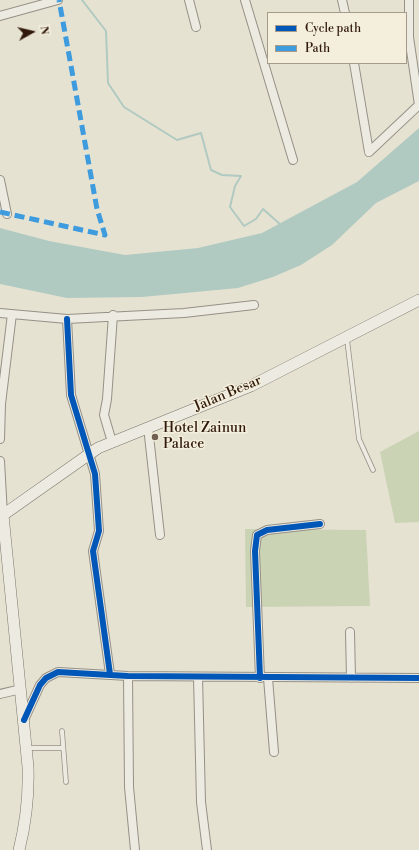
<!DOCTYPE html>
<html>
<head>
<meta charset="utf-8">
<style>
	body { margin:0 }
	#map { position:relative; width:419px; height:850px; overflow:hidden; background:#e6e2d2; font-family:"Libre Bodoni",serif }
	canvas { display:block }
	.legend { position:absolute; left:267px; top:12px; width:140px; height:52px; box-sizing:border-box; background:#f4efdd; border:1px solid #a69a89; margin:0; padding:5px 7px; list-style:none; font-size:12px; color:#311a0b }
	.legend li { display:flex; align-items:center; gap:8px; height:20px }
	.legend b { width:20px; border:1px solid #a69a89 }
	.north { position:absolute; left:12px; top:12px; width:40px; height:40px; -webkit-text-stroke:3px #f4efdd; paint-order:stroke; rotate:82deg; font-size:11px; font-weight:700; line-height:16px; text-align:center; color:#311a0b }
	.north::after { content:''; display:block; margin:auto; width:14px; height:18px; background:#311a0b; clip-path:polygon(50% 0,100% 100%,50% 72%,0 100%) }
</style>
</head>
<body>
<div id="map">
<canvas width="419" height="850"></canvas>
<ul class="legend">
<li><b style="height:5px;background:#0057b8"></b>Cycle path</li>
<li><b style="height:5px;background:#3e9bde"></b>Path</li>
</ul>
<div class="north">N</div>
</div>
<script>
const g = document.querySelector('canvas').getContext('2d');
g.lineJoin = 'round';
function fill(path, color) {
  g.fillStyle = color;
  g.fill(path, 'evenodd');
}
function strokePath(path, color, width, dash) {
  g.strokeStyle = color;
  g.lineWidth = width;
  g.lineCap = dash ? 'butt' : 'round';
  g.setLineDash(dash || []);
  g.stroke(path);
}
function write(font, color, halo, rows, align = 'center') {
  g.font = font + ' "Libre Bodoni",serif';
  g.lineWidth = 3;
  g.setLineDash([]);
  g.textBaseline = 'middle';
  g.strokeStyle = halo;
  g.fillStyle = color;
  for (const [text, x, y, turn = 0] of rows) {
    g.save();
    g.translate(x, y);
    g.rotate((+turn || 0) * Math.PI / 180);
    g.textAlign = isNaN(turn) ? turn : align;
    if (halo) g.strokeText(text, 0, 0);
    g.fillText(text, 0, 0);
    g.restore();
  }
}
const green = new Path2D(`
	M419,431V522L395,523L380,452Z
	M245,529L366,530L370,606L246,607Z`);
const water = new Path2D(`
	M419,128V181L376,203L332,245L301,265L273,277L238,288L142,297L67,298L0,284V228L49,241L125,255L198,248L262,233L357,182Z`);
const stream = new Path2D(`
	M82,0L106,31L108,83L124,107L177,140L201,133L211,170L222,175L241,176L235,186L230,207L244,226L256,219L263,209L281,225`);
const service = new Path2D(`
	M347,339L359,439L373,470
	M62,731L66,782
	M27,748H63`);
const minor = new Path2D(`
	M189,0L196,27
	M245,0L293,160
	M342,0L345,13
	M409,0V37L419,105
	M0,16L58,0
	M354,63L369,152
	M369,152L419,105
	M0,180L7,214
	M0,313L67,319L184,313L254,305
	M67,319L71,395L95,474L99,531L93,551L110,674
	M148,427L160,535
	M0,439L1,404L12,314
	M112,442L104,415L107,399L113,315
	M0,461L3,515
	M350,632L351,678
	M128,676L129,787L135,850
	M198,677L201,802L207,850
	M260,678L255,551L257,535L267,530L320,524
	M268,678L274,752
	M0,694L21,689
	M24,720L40,685L46,678L58,672L128,676L419,678`);
const secondary = new Path2D(`
	M3,515L28,767C29,796 26,822 19,850
	M0,517L98,448L251,386L419,300`);
const quiet = new Path2D(`
	M0,212L105,235L97,209L59,0`);
const cycleway = new Path2D(`
	M67,319L71,395L95,474L99,531L93,551L110,674
	M260,678L255,551L257,535L267,530L320,524
	M24,720L40,685L46,678L58,672L128,676L419,678`);
const markers = [
	[155,437,4,"#706051"]
];
const streetNames = [
	["Jalan Besar",228,394,-23]
];
const poiNames = [
	["Hotel Zainun",163,429],
	["Palace",163,445]
];
fill(green, '#cad3b4');
fill(water, '#b0cac1');
strokePath(stream, '#b0cac1', 2);
strokePath(service, '#969086', 5.5);
strokePath(minor, '#969086', 10);
strokePath(secondary, '#7c766b', 12);
strokePath(service, '#eceae1', 4);
strokePath(minor, '#eceae1', 8);
strokePath(secondary, '#eceae1', 11);
strokePath(quiet, '#3e9bde', 5, [10, 5]);
strokePath(cycleway, '#0057b8', 6);
for (const [x, y, r, color] of markers) {
  const dot = new Path2D();
  dot.arc(x, y, r, 0, 2 * Math.PI);
  g.fillStyle = color;
  g.fill(dot);
  strokePath(dot, '#f4efdd', 1.5);
}
write('14px', '#311a0b', '#f4efdd', streetNames);
write('14px', '#311a0b', '#f4efdd', poiNames, 'left');
</script>
</body>
</html>
